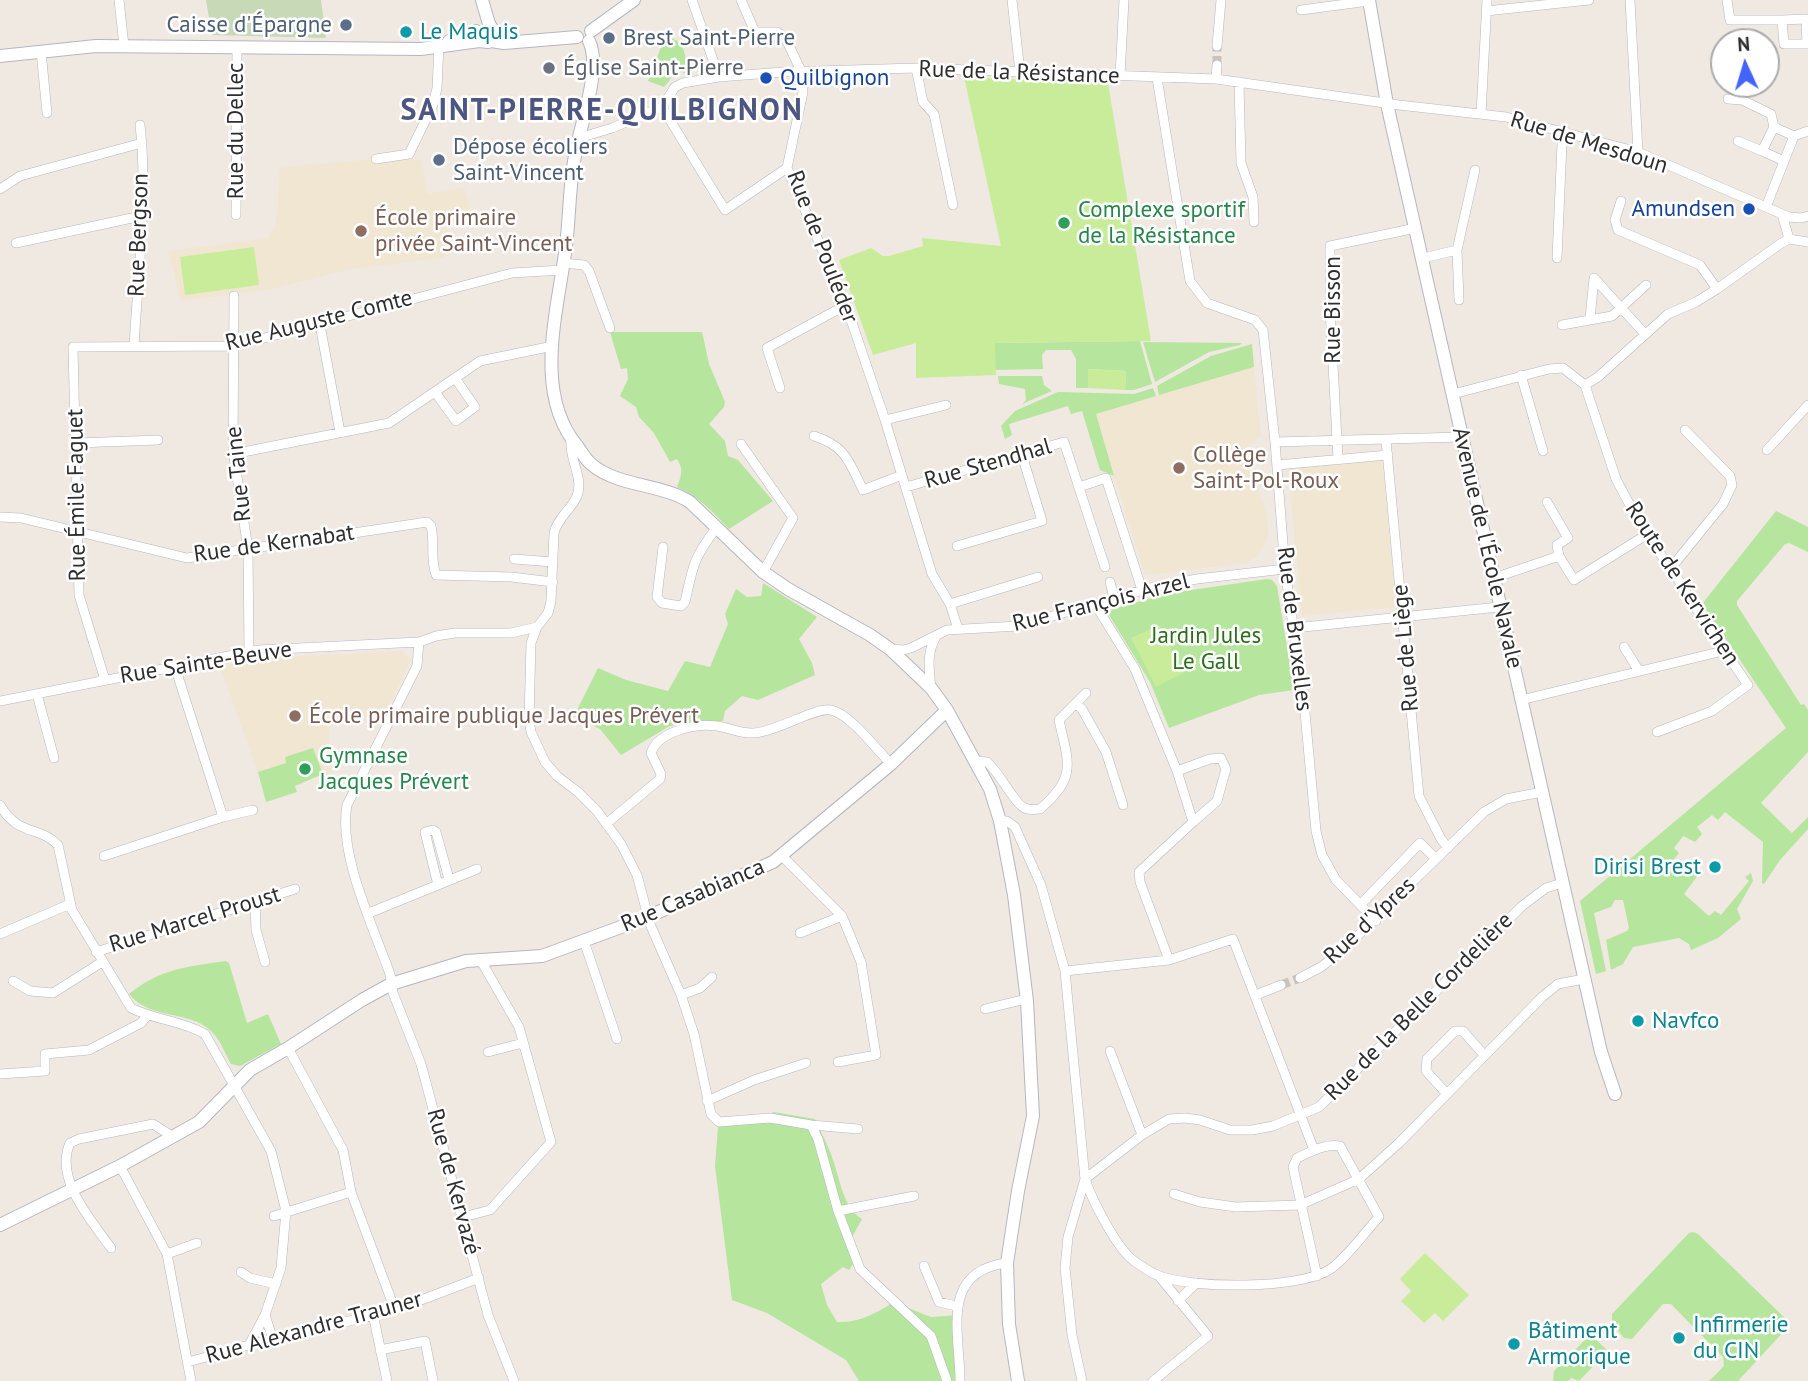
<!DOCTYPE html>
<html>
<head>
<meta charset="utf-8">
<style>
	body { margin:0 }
	#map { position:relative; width:1808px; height:1381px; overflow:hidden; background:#efe9e1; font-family:"PT Sans",sans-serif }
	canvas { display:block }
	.north { position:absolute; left:1710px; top:28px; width:70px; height:70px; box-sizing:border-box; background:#fff; border:2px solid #ababab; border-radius:50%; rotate:356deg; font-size:19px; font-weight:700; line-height:28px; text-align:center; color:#2e2e2e }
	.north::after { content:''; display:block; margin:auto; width:24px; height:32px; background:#4264fb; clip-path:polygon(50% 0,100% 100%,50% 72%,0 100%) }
</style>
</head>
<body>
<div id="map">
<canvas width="1808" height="1381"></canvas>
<div class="north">N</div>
</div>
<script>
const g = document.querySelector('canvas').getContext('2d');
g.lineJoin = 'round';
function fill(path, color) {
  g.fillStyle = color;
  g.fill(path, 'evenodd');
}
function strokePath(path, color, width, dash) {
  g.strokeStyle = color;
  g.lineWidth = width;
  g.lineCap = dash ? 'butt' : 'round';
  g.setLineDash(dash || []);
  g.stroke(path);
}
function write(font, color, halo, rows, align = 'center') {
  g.font = font + ' "PT Sans",sans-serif';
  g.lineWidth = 5;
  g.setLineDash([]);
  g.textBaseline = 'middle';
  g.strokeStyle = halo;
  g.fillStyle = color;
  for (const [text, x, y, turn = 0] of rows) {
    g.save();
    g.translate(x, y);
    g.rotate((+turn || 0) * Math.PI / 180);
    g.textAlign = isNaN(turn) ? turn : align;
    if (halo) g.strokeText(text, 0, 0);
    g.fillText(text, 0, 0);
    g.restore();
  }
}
const education = new Path2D(`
	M413,156L414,161L421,160L427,194L464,188L472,215L448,221L451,254L441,258L346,270L268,290L181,301L168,251L269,238L276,224L280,167Z
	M1254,367L1261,436L1237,453L1255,479L1267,514L1268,536L1263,547L1257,556L1247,563L1145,575L1095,414Z
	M1382,459L1396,607L1302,616L1288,468Z
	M402,651L411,660L381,721L358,715L330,717L329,765L334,776L326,780L313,748L285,758L286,763L258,772L219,664L254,659Z`);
const green = new Path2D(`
	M671,38C686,43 687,59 685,73L674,70L670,80L664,87L648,81L663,42Z
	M610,332H702L709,364L725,402L724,407L709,424L725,441L728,456L738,460L773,501L729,529C713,512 698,496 677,487C681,477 684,469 677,459L670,462L654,433L639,417L636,407L620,396L628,379L627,368L621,369Z
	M1140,341L1152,384L1134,390H1125L1126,371L1089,369L1088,388H1076V359L1071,350H1046L1042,355L1043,369L995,370V343Z
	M1143,342L1242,343L1240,345L1209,352L1155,382Z
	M1252,344L1254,367L1159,395L1157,386L1211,356Z
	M998,376H1042L1044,385L1052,391L1022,404L1026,400L1025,389L999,384Z
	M1153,388L1156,396L1096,414L1114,476L1100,470L1082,411L1071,414L1068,406L1009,424L1012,435L1005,439L1001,426L1015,411L1058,392L1134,394Z
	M1776,511L1808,527V552L1789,543L1785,544L1737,601V605L1801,705L1804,704L1808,710V752L1761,803L1792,833L1808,817V829L1780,860L1764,884L1762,883L1763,842L1725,812L1718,820L1712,815L1697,827L1702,834L1695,842L1683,836L1674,848L1679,853L1670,864L1681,873L1691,862L1701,871L1684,894L1709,916L1715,911L1721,915L1749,881L1745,877L1751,873L1753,881L1737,909L1741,919L1718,938L1691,950L1689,944L1679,938L1633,947L1623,964L1611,970L1606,940L1627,931L1629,928L1623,900H1615L1611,907L1594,913L1606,971L1596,974L1580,901L1786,728L1702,604Z
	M1267,579L1272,580L1277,586L1294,690L1259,695L1169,728L1150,682L1109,615L1112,609L1171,593Z
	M763,583L817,617L799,639L812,663L815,675L758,700L742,696L725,711L723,721L683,722L668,727L621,755L600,729L574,716L598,668L626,680L668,691L685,661L710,667L728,624L725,614L736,589L747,597L761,596Z
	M313,748L323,774L295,786L297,792L266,802L258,772L286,763L285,757Z
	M226,961L229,963L247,1023L268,1014L281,1044L240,1066L231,1064C226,1055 221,1042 214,1034C193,1009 150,1021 129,994C162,968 186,967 226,961Z
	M774,1112L815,1119C821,1133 829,1146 833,1160C840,1179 843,1208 862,1219L852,1237L860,1254L849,1270L843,1267L821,1284L827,1305L837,1322C858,1323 876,1314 893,1302L931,1317L959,1315L962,1381H859L846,1360L767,1313L732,1300L715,1166L718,1127L767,1116Z
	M1693,1232L1698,1234L1786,1319V1329L1738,1381H1709L1724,1366L1723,1357L1671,1304H1663L1632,1339L1624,1338L1612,1323V1314L1689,1233Z
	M1589,1336H1592L1608,1351L1579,1381L1571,1378L1568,1381H1553L1554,1371Z`);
const cemetery = new Path2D(`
	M206,0H321L326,38L212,35Z`);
const pitch = new Path2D(`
	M964,77L1108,83L1151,341L995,343L996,375L916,378V343L873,355L839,260L871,248L883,256H889L923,246L922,238L1001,246Z
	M254,247L259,285L185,295L180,257Z
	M1088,369L1126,371L1125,390L1088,388Z
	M1159,625L1183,673L1156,687L1131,638Z
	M1425,1253L1469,1295L1443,1321L1435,1313L1424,1323L1401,1301L1411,1291L1400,1279Z`);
const streetTunnel = new Path2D(`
	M1217,65V46
	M1281,985L1300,978`);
const street = new Path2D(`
	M119,0L124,46
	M692,0L719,77
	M741,0L755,32H777L785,37L801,71L803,92L787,168L846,305L885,420L932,574L950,604L958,629
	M1012,0L1020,72
	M1630,0L1638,152
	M1727,0L1730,20H1782L1784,44H1808
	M1301,10L1369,1
	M1486,11L1589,0
	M1782,20L1806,19L1807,44
	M1217,46L1221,0
	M41,51L47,113
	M916,68L923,102L934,114L953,205
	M1120,76L1124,0
	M1157,78L1190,281L1207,303L1255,320L1263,330L1275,442L1285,569L1304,702L1316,831L1322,855L1336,880L1376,921
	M1216,79L1217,65
	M1239,82L1241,163L1253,197L1254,222
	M1728,99L1742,100L1771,114L1774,127
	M662,107L675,87L683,83L719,77L783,72L916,68L1216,79L1399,105L1506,117L1638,152L1789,217L1801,218L1808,216
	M662,107L725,210L787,168
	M1481,114L1487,0
	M1794,136L1808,131
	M579,138L612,128L662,107
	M1738,141L1762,151
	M376,159L409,154L433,105L437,88L439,45
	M0,189L20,176L142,143
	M1621,201L1615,220L1618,230L1700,265L1717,289
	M1766,207L1794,136L1774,127L1762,151L1784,161
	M1782,214L1789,239
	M236,215L237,47
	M1789,239L1808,242
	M16,243L141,216
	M1457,250L1459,300
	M1423,258L1457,250L1475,170
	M1557,258L1562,144L1566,132
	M563,263L584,265L589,271L610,328
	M234,296L233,450L248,549L249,652
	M1590,319L1594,278L1644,333
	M320,325L340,432
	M1562,325L1612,316L1646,285
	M134,346C138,276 148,193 140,125
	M1521,375L1543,451
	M1585,385L1616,479L1646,535L1671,568L1704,621L1748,685L1712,711L1657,732
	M1585,385L1598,377L1668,314L1696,302L1717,289L1780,244L1789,239
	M780,388L767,348L846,305
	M435,392L456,421L475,407L455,378
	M1453,394L1549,369L1563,368L1585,385
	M885,420L946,405
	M814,436C846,446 849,462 863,490L902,475
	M1386,440L1419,796L1441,839L1448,848
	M1275,442L1462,437
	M77,443L158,440
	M741,444L793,518L763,572
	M233,450L243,452L389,423L480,361L553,346
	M1767,450L1808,405
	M1338,459L1330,308V246L1416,228
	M1277,465L1388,455
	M906,487L1064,442L1105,567
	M1079,487L1106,478L1142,590
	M1547,502L1568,538L1557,545L1559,556
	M0,517L21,518L187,558L427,522L431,526C435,542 430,559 436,575L511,577L553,582
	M957,546L1042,521L1022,455
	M663,547L657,597L662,603L681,606L685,602C693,565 694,557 717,527
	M514,559L553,562
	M1671,568L1723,504L1732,485L1730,476L1685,430
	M1494,578L1559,556L1574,580L1646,535
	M1110,582L1114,598
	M950,604L1038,577
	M1095,604L1135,669L1177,771L1193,822L1139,872L1140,882L1169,960
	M537,627L531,643L529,720L531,732L545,762L557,776L578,792L597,811L621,844L637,875L650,924L681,995L694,1034L711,1114L719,1122L770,1118L811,1125L818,1139L838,1211L860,1269L931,1336L947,1381
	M1294,628L1499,607
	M419,642L417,666L347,805C338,854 373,926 390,974L393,993L421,1064L488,1315L514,1381
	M1624,647L1639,671
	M890,649L903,650L911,648L947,630L1018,626L1150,588L1197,579L1285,569
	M105,680L79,595L73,347L234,346L512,273L562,270
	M931,688C929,669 926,652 937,635
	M37,694L54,758
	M1521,700L1723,651
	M0,701L259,650L419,642L436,636L455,633H511L537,627L548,613L551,601L554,533C558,517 571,510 577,496C584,478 569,459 571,441
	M1076,704L1082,709L1106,752L1123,805
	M975,761L987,762C1000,773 1013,801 1023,807C1028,811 1035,809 1040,809C1078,777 1068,762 1059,720L1086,693
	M1177,771L1210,759L1221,758L1226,769L1217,801L1193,822
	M0,805C17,836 40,826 58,845L72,910L131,1008C155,1020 183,1021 205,1034L271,1151L286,1211L281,1268L265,1315L249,1345
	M223,817L253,810
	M1000,821H1007L1015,827L1041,885L1065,971L1085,1179L1068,1237L1065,1268L1072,1335L1082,1381
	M606,824L660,779L661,774L651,753C658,731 697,723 717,726C730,728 741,734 754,733C776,732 815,707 831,710C850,714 877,750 891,764
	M104,856L223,817L175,667
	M782,856L842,916L861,962L876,1055L838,1062
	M438,885L425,832L433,830L436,832L449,879
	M255,900L256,930L265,962
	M1360,905L1420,843L1436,859
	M369,913L477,869
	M800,933L842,916
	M0,934L70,904
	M584,941L617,1039
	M96,952L295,889
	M1065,971L1169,960L1233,939L1314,1150
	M1300,978L1321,967L1343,950L1484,812L1506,799L1542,792
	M13,981L30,991L53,993L102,962
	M681,995L700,988L712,977
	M1256,995L1281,985
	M985,1009L1026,999
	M288,1048L343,1150L351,1192L395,1310
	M1110,1051L1142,1135
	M488,1052L523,1043
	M0,1074L45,1071V1054L89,1050L141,1023L147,1016
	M1447,1094L1426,1071L1427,1059L1455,1031H1463L1484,1055
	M707,1101L754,1080L806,1063
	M811,1125L858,1129
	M120,1166L167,1254L191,1381
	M1174,1194L1200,1202L1236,1207L1300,1205L1359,1179L1399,1143L1542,997L1558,984L1584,979
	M838,1211L914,1196
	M274,1216L351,1192
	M463,1217L490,1210L551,1142L519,1027L480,959
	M111,1248C91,1220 54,1179 70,1143L79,1139L153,1124L173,1137
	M167,1254L197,1243
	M924,1266L939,1302L956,1306
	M241,1272L250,1278L276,1284
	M1317,1276L1293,1167L1297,1158C1310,1152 1326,1143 1340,1146L1379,1217C1364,1233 1349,1255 1332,1268C1303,1290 1190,1289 1157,1275C1150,1272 1141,1266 1134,1261C1117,1249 1092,1200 1085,1179L1142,1135L1169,1119L1185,1118L1200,1120L1230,1130H1252L1273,1126L1319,1107L1522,906L1546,888L1562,883
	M1178,1301L1196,1283
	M373,1314L387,1381
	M265,1315L273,1340
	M380,1350L425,1341L433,1381
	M188,1362L249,1345L395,1310L479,1278
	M960,1381C960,1334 939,1271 1007,1263
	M1153,1381L1208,1336L1159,1276`);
const secondary = new Path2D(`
	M482,0L489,24L495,33
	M1369,0L1387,104L1601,1052L1615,1094
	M591,31L634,0
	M449,41L476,31
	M491,41L504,43L577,37
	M589,41C602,68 581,122 576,151C569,182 570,214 566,246C558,310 532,393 578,447C582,453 586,460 591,464C618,487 660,483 690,502L763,572L788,589L870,635L890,649L931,688L947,710L990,789L1000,821L1014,895L1027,1001L1033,1116L1018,1191L1007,1263L1009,1324L1018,1381
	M0,56L96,46L421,49L479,41L488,42L493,39L495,33
	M0,1225L120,1166L199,1122L250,1070L288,1048L362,1000L391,984L466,961L542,956L640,920L773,862L891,764L947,710`);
const markers = [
	[346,25,7,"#5c6f8a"],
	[406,32,7,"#0f9aa8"],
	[609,38,7,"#5c6f8a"],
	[549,68,7,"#6b7280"],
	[766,78,7,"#1a4fb4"],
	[439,160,7,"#5c6f8a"],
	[1749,209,7,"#1a4fb4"],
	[1064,223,7,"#2e9e5b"],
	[361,231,7,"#8d6e63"],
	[1179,468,7,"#8d6e63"],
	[295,716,7,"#8d6e63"],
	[305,769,7,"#2e9e5b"],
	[1715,867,7,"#0f9aa8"],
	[1638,1021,7,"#0f9aa8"],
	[1679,1338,7,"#0f9aa8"],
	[1514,1344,7,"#0f9aa8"]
];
const serviceNames = [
	["Caisse d'Épargne",332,25,"right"],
	["Brest Saint-Pierre",623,38],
	["Dépose écoliers",453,147],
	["Saint-Vincent",453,173]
];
const cultureNames = [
	["Le Maquis",420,32],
	["Dirisi Brest",1701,867,"right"],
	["Navfco",1652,1021],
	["Infirmerie",1693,1325],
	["du CIN",1693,1351],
	["Bâtiment",1528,1331],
	["Armorique",1528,1357]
];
const worshipNames = [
	["Église Saint-Pierre",563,68]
];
const streetNames = [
	["Rue de la Résistance",1019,73,2],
	["Rue du Dellec",236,131,-90],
	["Rue de Mesdoun",1589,143,17],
	["Rue Bergson",139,235,-88],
	["Rue de Pouléder",822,247,69],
	["Rue Bisson",1333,310,-90],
	["Rue Auguste Comte",319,321,-14],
	["Rue Stendhal",988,464,-16],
	["Rue Taine",239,474,-96],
	["Rue Émile Faguet",77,495,-91],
	["Rue de Kernabat",274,544,-8],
	["Avenue de l'École Navale",1487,548,77],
	["Route de Kervichen",1682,584,57],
	["Rue François Arzel",1101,603,-14],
	["Rue de Bruxelles",1294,629,83],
	["Rue de Liège",1406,648,-95],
	["Rue Sainte-Beuve",206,663,-9],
	["Rue Casabianca",693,896,-23],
	["Rue Marcel Proust",195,920,-17],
	["Rue d'Ypres",1370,921,-43],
	["Rue de la Belle Cordelière",1419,1007,-45],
	["Rue de Kervazé",453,1182,75],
	["Rue Alexandre Trauner",314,1328,-15]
];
const transitNames = [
	["Quilbignon",780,78],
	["Amundsen",1735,209,"right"]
];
const leisureNames = [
	["Complexe sportif",1078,210],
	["de la Résistance",1078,236],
	["Gymnase",319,756],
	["Jacques Prévert",319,782]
];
const educationNames = [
	["École primaire",375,218],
	["privée Saint-Vincent",375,244],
	["Collège",1193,455],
	["Saint-Pol-Roux",1193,481],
	["École primaire publique Jacques Prévert",309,716]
];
const parkNames = [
	["Jardin Jules",1206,636],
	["Le Gall",1206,662]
];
const districtNames = [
	["SAINT-PIERRE-QUILBIGNON",602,111]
];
fill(education, '#f0e6d1');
fill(green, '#b6e59e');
fill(cemetery, '#c8d9b8');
fill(pitch, '#c9ec9a');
strokePath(streetTunnel, '#c8c4bd', 9, [9, 4.5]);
strokePath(street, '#b4b7c1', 10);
strokePath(secondary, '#b4b7c1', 14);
strokePath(street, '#fff', 9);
strokePath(secondary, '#fff', 12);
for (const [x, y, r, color] of markers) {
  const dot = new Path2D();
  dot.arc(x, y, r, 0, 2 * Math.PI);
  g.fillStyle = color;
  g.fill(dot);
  strokePath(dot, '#fff', 2.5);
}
write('23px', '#4e5e75', '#fff', serviceNames, 'left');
write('23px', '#0d838f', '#fff', cultureNames, 'left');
write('23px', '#5b616d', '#fff', worshipNames, 'left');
write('23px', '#2e2e2e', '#fff', streetNames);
write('23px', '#164399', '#fff', transitNames, 'left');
write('23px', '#27864d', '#fff', leisureNames, 'left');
write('23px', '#785e54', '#fff', educationNames, 'left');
write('23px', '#2c6e1b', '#fff', parkNames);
g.letterSpacing = '2px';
write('bold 30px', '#4d5680', '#fff', districtNames);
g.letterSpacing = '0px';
</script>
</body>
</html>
